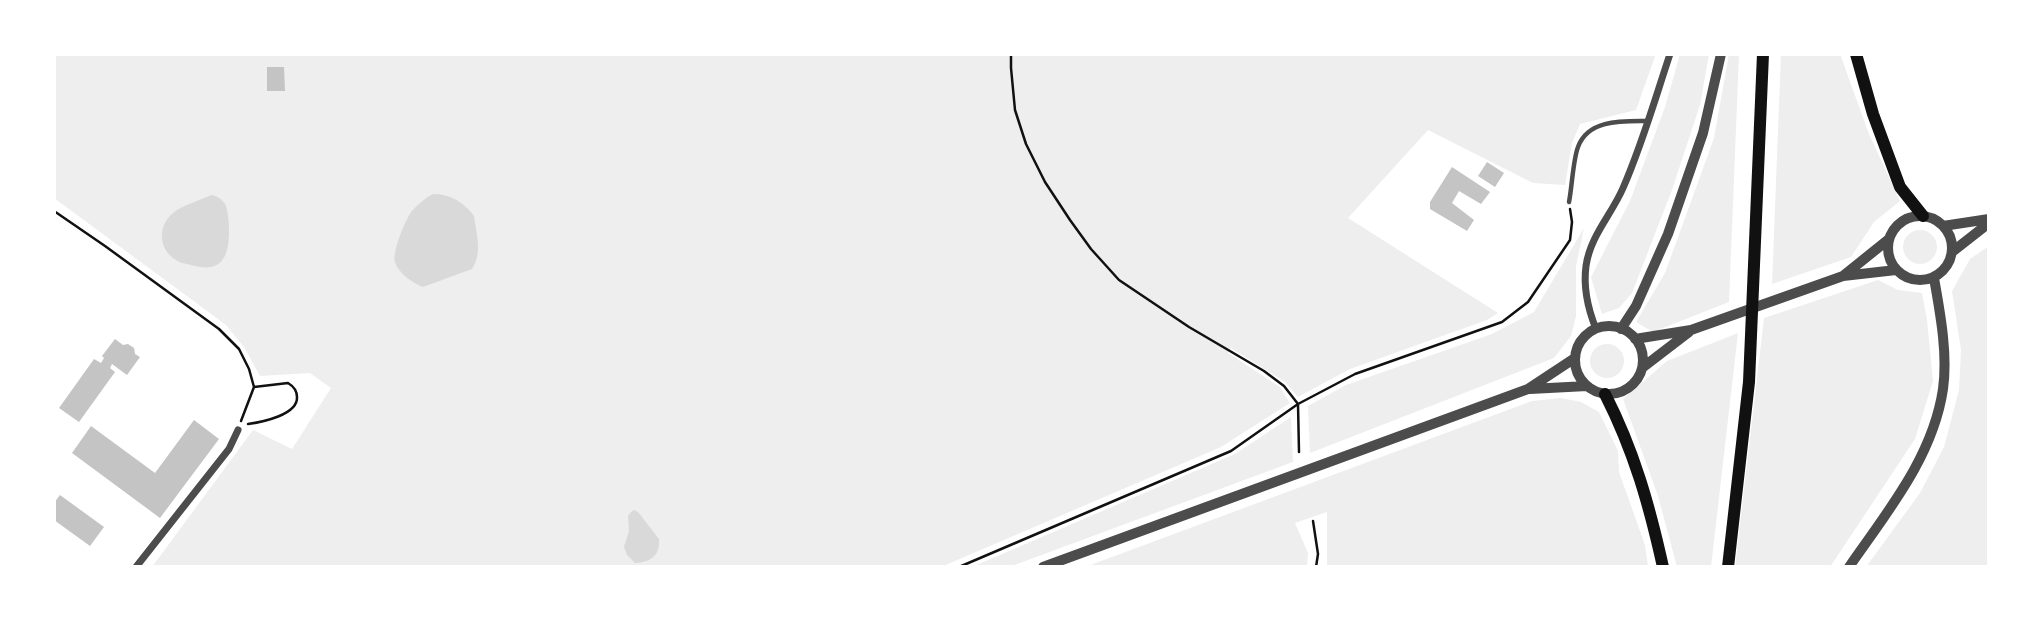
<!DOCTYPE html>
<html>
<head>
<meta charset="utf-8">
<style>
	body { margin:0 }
	#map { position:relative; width:2043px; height:621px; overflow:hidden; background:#fff; font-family:Overpass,sans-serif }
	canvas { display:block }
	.frame { position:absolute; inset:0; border:56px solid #fff; pointer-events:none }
</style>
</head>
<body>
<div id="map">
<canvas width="2043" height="621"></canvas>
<div class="frame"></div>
</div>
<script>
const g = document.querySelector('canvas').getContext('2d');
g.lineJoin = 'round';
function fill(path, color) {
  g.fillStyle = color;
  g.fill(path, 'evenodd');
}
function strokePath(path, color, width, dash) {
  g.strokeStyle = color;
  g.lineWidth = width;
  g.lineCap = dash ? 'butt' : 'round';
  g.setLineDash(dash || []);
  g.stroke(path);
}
const green = new Path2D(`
	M54,54H1656L1636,110L1580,124L1572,143L1565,185L1533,183L1428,130L1348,218L1498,313L1487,320L1350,369L1298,397L1285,382L1231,348L1228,353L1280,387L1290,403L1221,447L941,567H152L253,430L292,449L331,388L310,373L260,376L244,347L226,325L54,198Z
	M1680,54H1709L1700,105L1672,190L1632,293L1619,308L1602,314L1591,277L1630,201L1665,107Z
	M1729,54H1739L1729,302L1653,332L1636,322L1665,273L1714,138Z
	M1781,54H1840L1869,134L1900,201L1874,222L1851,257L1772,284Z
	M1584,228L1576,266V316L1571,336L1554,358L1310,453L1308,406L1346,385L1492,334L1534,312Z
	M1903 247a17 17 0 1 1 34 0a17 17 0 1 1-34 0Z
	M1989,246V567H1866L1920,493L1944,447L1959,390L1961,350L1952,291L1970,259Z
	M1878,280L1898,290L1922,293L1927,320L1933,381L1915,439L1830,567H1735L1764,318Z
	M1738,333L1711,567H1677L1658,496L1623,399L1667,361Z
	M1590 361a17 17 0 1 1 34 0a17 17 0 1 1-34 0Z
	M1561,398L1581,402L1599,412L1618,451L1619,472L1645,545L1648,567H1327V512L1295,523L1308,553L1307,567H1085L1532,401Z
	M1291,417L1293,462L1009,567H972L1235,454Z`);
const water = new Path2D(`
	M433,194C450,194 464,202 474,216C476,233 483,253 472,269L423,287C413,283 398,273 395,262C392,252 405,220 412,211C418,204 425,198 433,194Z
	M211,195C217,196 221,198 225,204C228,210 229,223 229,230C229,257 222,274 191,265C187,264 180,263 176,260C159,250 157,227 172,214C182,205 199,201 211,195Z
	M634,510L638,512L659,539C660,556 651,562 635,563L627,555L624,547L629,531L628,516L632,511Z`);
const building = new Path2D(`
	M267,67H284L285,91H267Z
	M1487,162L1504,173L1495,187L1478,176Z
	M1452,167L1490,192L1481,204L1459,191L1452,203L1474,220L1467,231L1430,209V202Z
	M115,339L123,345L128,344L134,348L135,354L140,357L127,375L112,364L110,368L115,372L79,422L59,408L94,359L101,363L104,358L102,356Z
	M194,420L219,439L160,518L72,453L91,426L155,473Z
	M60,495L104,527L90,546L54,520V503Z`);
const path = new Path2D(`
	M1011,54V68L1015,110L1026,144L1045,182L1070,220L1091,249L1119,280L1189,327L1264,371L1284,386L1298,404L1299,452
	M54,211L105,246L219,329L239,349L249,369L254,387L241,421
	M248,424C262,422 298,415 297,397C297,390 293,386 288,383L254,387
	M1313,521L1318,554L1316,567
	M959,567L1231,451L1298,404L1355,374L1502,322L1528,302L1570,240L1572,222L1570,209`);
const service = new Path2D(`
	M1569,202C1572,187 1573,160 1578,147C1588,119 1623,121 1647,121`);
const minor = new Path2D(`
	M1596,329C1588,309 1583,288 1586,266C1590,236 1612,214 1623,188C1642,145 1655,99 1670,54
	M136,567L229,449L238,430`);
const tertiary = new Path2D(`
	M1888 248a32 32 0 1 1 64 0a32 32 0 1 1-64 0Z
	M1943,226L1989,219
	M1952,252L1989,223
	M1843,276L1889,239
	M1575 360a34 34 0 1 1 68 0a34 34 0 1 1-68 0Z
	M1621,329L1636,306L1668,234L1703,133L1721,54
	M1635,339L1691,330L1843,276L1896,270
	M1642,368L1689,332
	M1530,389L1587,386
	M1043,567L1528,389L1575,358
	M1849,567C1887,512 1933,457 1943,389C1948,354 1940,312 1934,278`);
const secondary = new Path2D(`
	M1856,54L1873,114L1900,187L1923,216
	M1605,394C1634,451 1649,504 1663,567
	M1728,567L1749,382L1763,54`);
fill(green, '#eee');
fill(water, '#d9d9d9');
fill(building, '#c4c4c4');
strokePath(path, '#111', 2.5);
strokePath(service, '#4c4c4c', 4.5);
strokePath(minor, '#4c4c4c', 7);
strokePath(tertiary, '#4c4c4c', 10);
strokePath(secondary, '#111', 12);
</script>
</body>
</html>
